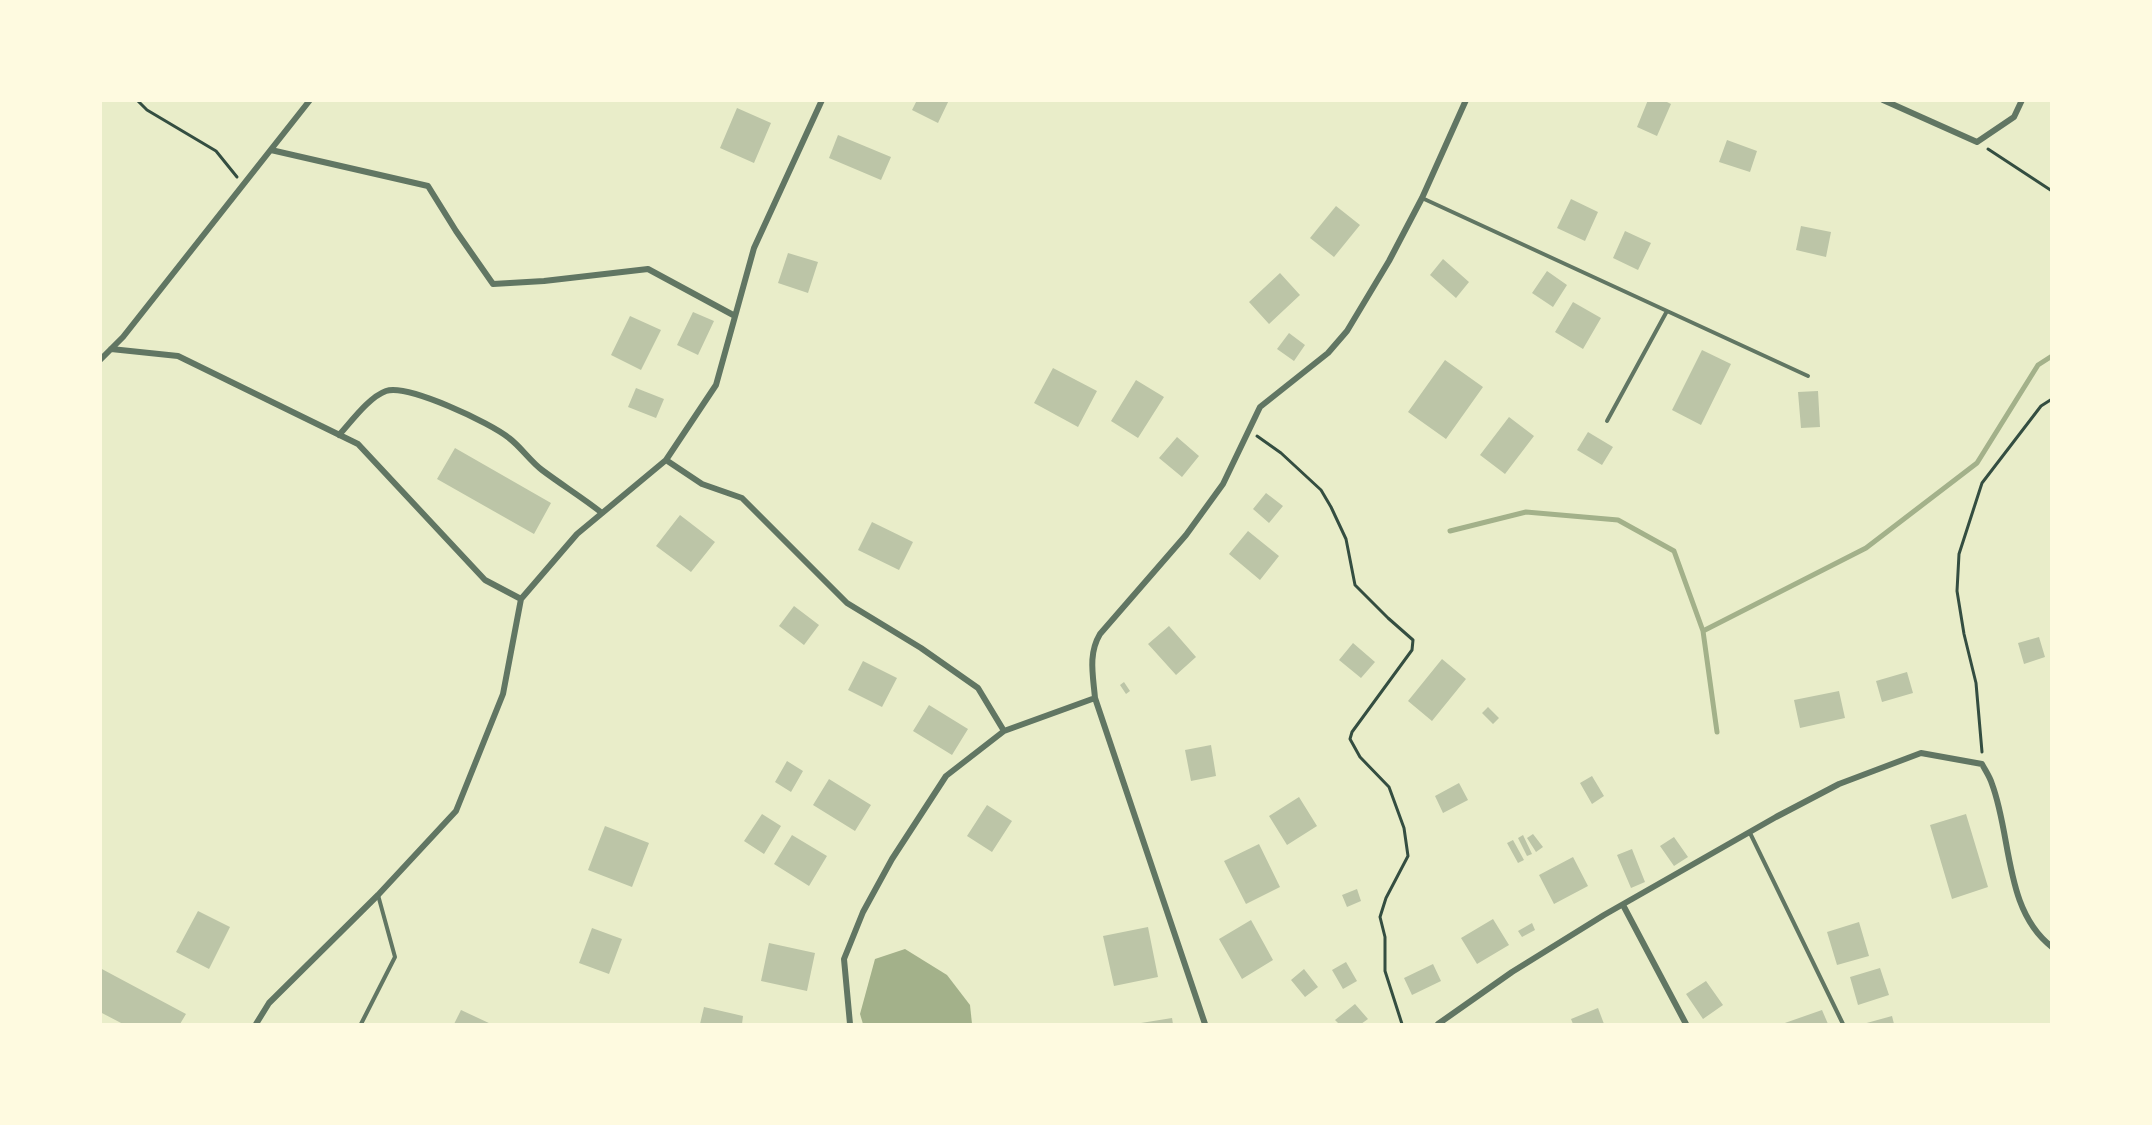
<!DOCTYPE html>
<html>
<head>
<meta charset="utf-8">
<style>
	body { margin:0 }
	#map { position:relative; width:2152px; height:1125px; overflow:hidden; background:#e9edc9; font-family:Rubik,sans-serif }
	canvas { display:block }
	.frame { position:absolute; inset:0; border:102px solid #fefae0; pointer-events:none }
</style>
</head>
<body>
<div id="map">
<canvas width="2152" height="1125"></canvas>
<div class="frame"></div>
</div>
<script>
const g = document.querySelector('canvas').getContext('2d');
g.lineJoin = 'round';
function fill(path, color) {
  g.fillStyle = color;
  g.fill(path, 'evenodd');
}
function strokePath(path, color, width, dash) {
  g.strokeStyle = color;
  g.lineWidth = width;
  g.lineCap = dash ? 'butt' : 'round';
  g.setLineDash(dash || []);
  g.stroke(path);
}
const water = new Path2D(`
	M905,949L947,975L970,1005L972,1024H863L860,1014L875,959Z`);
const stream = new Path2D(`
	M1450,531L1526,512L1618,520L1674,551L1703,631
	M1717,732L1703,631L1866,548L1977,463L2038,365L2052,356`);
const building = new Path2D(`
	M917,100H949L938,123L912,110Z
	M1648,100H1663L1671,104L1657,136L1637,127Z
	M737,108L771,123L754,163L720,148Z
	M838,135L891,157L881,180L829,158Z
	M1727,140L1757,151L1750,172L1719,162Z
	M1571,199L1598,212L1585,241L1557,228Z
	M1336,206L1360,225L1334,257L1310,238Z
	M1801,226L1831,232L1826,257L1796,250Z
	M1625,231L1651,243L1638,270L1613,258Z
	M788,253L818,262L808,293L778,283Z
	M1443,259L1469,282L1456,298L1430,275Z
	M1547,271L1567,285L1553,307L1532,293Z
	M1280,273L1300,295L1269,324L1249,302Z
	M1573,302L1601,318L1583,349L1555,332Z
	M693,312L714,321L698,355L677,345Z
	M630,316L661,330L641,370L611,355Z
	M1289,333L1305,345L1294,361L1277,349Z
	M1702,350L1731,364L1701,425L1672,410Z
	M1445,360L1483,387L1446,439L1408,412Z
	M1053,368L1097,391L1078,427L1034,403Z
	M1136,380L1164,397L1138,438L1111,421Z
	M636,388L664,399L656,418L628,407Z
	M1818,391L1820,427L1801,428L1798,392Z
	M1509,417L1534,436L1505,474L1480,455Z
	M1588,432L1613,447L1602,465L1577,450Z
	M1177,437L1199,456L1182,477L1159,458Z
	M455,448L551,503L534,534L437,479Z
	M1266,493L1283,506L1269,523L1253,509Z
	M680,515L715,542L691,572L656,546Z
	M872,522L913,542L899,570L858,550Z
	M1248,531L1279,556L1260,580L1229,554Z
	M794,606L819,625L804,645L779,626Z
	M1169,626L1196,657L1176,675L1148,644Z
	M2039,637L2045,657L2024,664L2018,643Z
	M1353,643L1375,662L1361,678L1339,660Z
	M1442,659L1466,679L1432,721L1408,701Z
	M863,661L897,678L882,707L848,690Z
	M1907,672L1913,693L1882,702L1876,681Z
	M1124,682L1130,691L1126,694L1120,685Z
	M1839,691L1845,718L1800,728L1794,700Z
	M929,705L968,729L952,755L913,731Z
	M1488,707L1499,718L1493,724L1482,713Z
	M1211,745L1216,776L1191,781L1185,750Z
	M787,761L803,771L791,792L775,782Z
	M1592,776L1604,796L1592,804L1580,783Z
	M829,779L871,805L855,831L813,805Z
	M1459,783L1468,800L1443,813L1435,796Z
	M1299,797L1317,826L1287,845L1269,816Z
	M987,805L1012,821L992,852L967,836Z
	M762,814L781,826L764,854L744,841Z
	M1966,814L1988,887L1952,899L1930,825Z
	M605,826L649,843L632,887L588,870Z
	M1533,834L1543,847L1536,852L1527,838Z
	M792,835L827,856L809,886L774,864Z
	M1523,835L1532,854L1527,856L1518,838Z
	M1674,837L1688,857L1674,866L1660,846Z
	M1513,840L1524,860L1518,863L1507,843Z
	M1259,844L1280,887L1246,904L1224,861Z
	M1632,849L1645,882L1631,888L1617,855Z
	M1573,857L1588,886L1554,904L1539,875Z
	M1357,889L1361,901L1347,907L1342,895Z
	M198,911L230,927L209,969L176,952Z
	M1493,919L1509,945L1477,964L1461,938Z
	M1251,920L1273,960L1242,979L1219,939Z
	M1859,922L1869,956L1837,965L1827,932Z
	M1532,923L1535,930L1522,937L1518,931Z
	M1148,927L1158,977L1114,986L1103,936Z
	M592,928L622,939L609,974L579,963Z
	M769,943L815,953L807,991L761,981Z
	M1346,962L1357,981L1343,989L1332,970Z
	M1433,964L1441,981L1412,995L1404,978Z
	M100,968L186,1014L180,1024H123L100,1012Z
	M1880,968L1889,995L1858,1005L1850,977Z
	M1304,969L1318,987L1305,997L1291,980Z
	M1706,981L1723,1005L1703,1019L1686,994Z
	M1355,1004L1368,1019L1361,1024H1339L1335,1020Z
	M704,1007L743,1016L742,1024H700Z
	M1598,1008L1604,1024H1573L1571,1019Z
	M461,1010L491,1024H454Z
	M1822,1010L1828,1024H1782Z
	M1892,1016L1894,1024H1863Z
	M1172,1018L1173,1024H1141V1023Z`);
const path = new Path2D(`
	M137,100L147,110L216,151L237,177
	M1988,149L2052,191
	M1257,436L1281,453L1321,490L1331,507L1346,539L1355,585L1388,618L1413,640L1412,650L1352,732L1350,739L1360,757L1389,787L1404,828L1408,856L1386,898L1380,917L1385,937V971L1402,1024
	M1982,752L1976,683L1964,634L1957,591L1959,554L1982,483L2041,406L2052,399`);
const service = new Path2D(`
	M1422,198L1808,376
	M1607,421L1667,311
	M1750,833L1843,1024
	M361,1024L395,957L378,895`);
const minor = new Path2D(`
	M1883,100L1977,142L2014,117L2022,100
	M271,150L428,186L456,231L493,284L544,281L648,269L735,316
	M111,349L178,356L358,444L485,580L521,599
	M100,360L123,337L310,100
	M339,435C351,422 369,397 386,391C408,384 491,423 509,438C521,447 530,461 542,470C562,485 583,498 602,513
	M666,460L702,484L742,498L847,603L921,648L978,688L1004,731
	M1623,905L1686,1024
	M256,1024L269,1003L378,895L456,811L503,694L521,599L577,534L666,460L716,385L754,248L822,100
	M850,1024L844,959L863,912L892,859L946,776L1004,731L1095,698
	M1205,1024L1095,698C1093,675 1088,654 1100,634L1186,535L1223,484L1260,407L1328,353L1347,331L1389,261L1422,198L1466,100
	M1438,1024L1512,972L1604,915L1776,817L1839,784L1921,753L1982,764C1985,770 1990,777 1992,784C2012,837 2004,910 2052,947`);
fill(water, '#a3b18a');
strokePath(stream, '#a3b18a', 5);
fill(building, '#bcc5a7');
strokePath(path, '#344e41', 3);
strokePath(service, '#617663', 4);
strokePath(minor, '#617663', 6);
</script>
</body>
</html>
